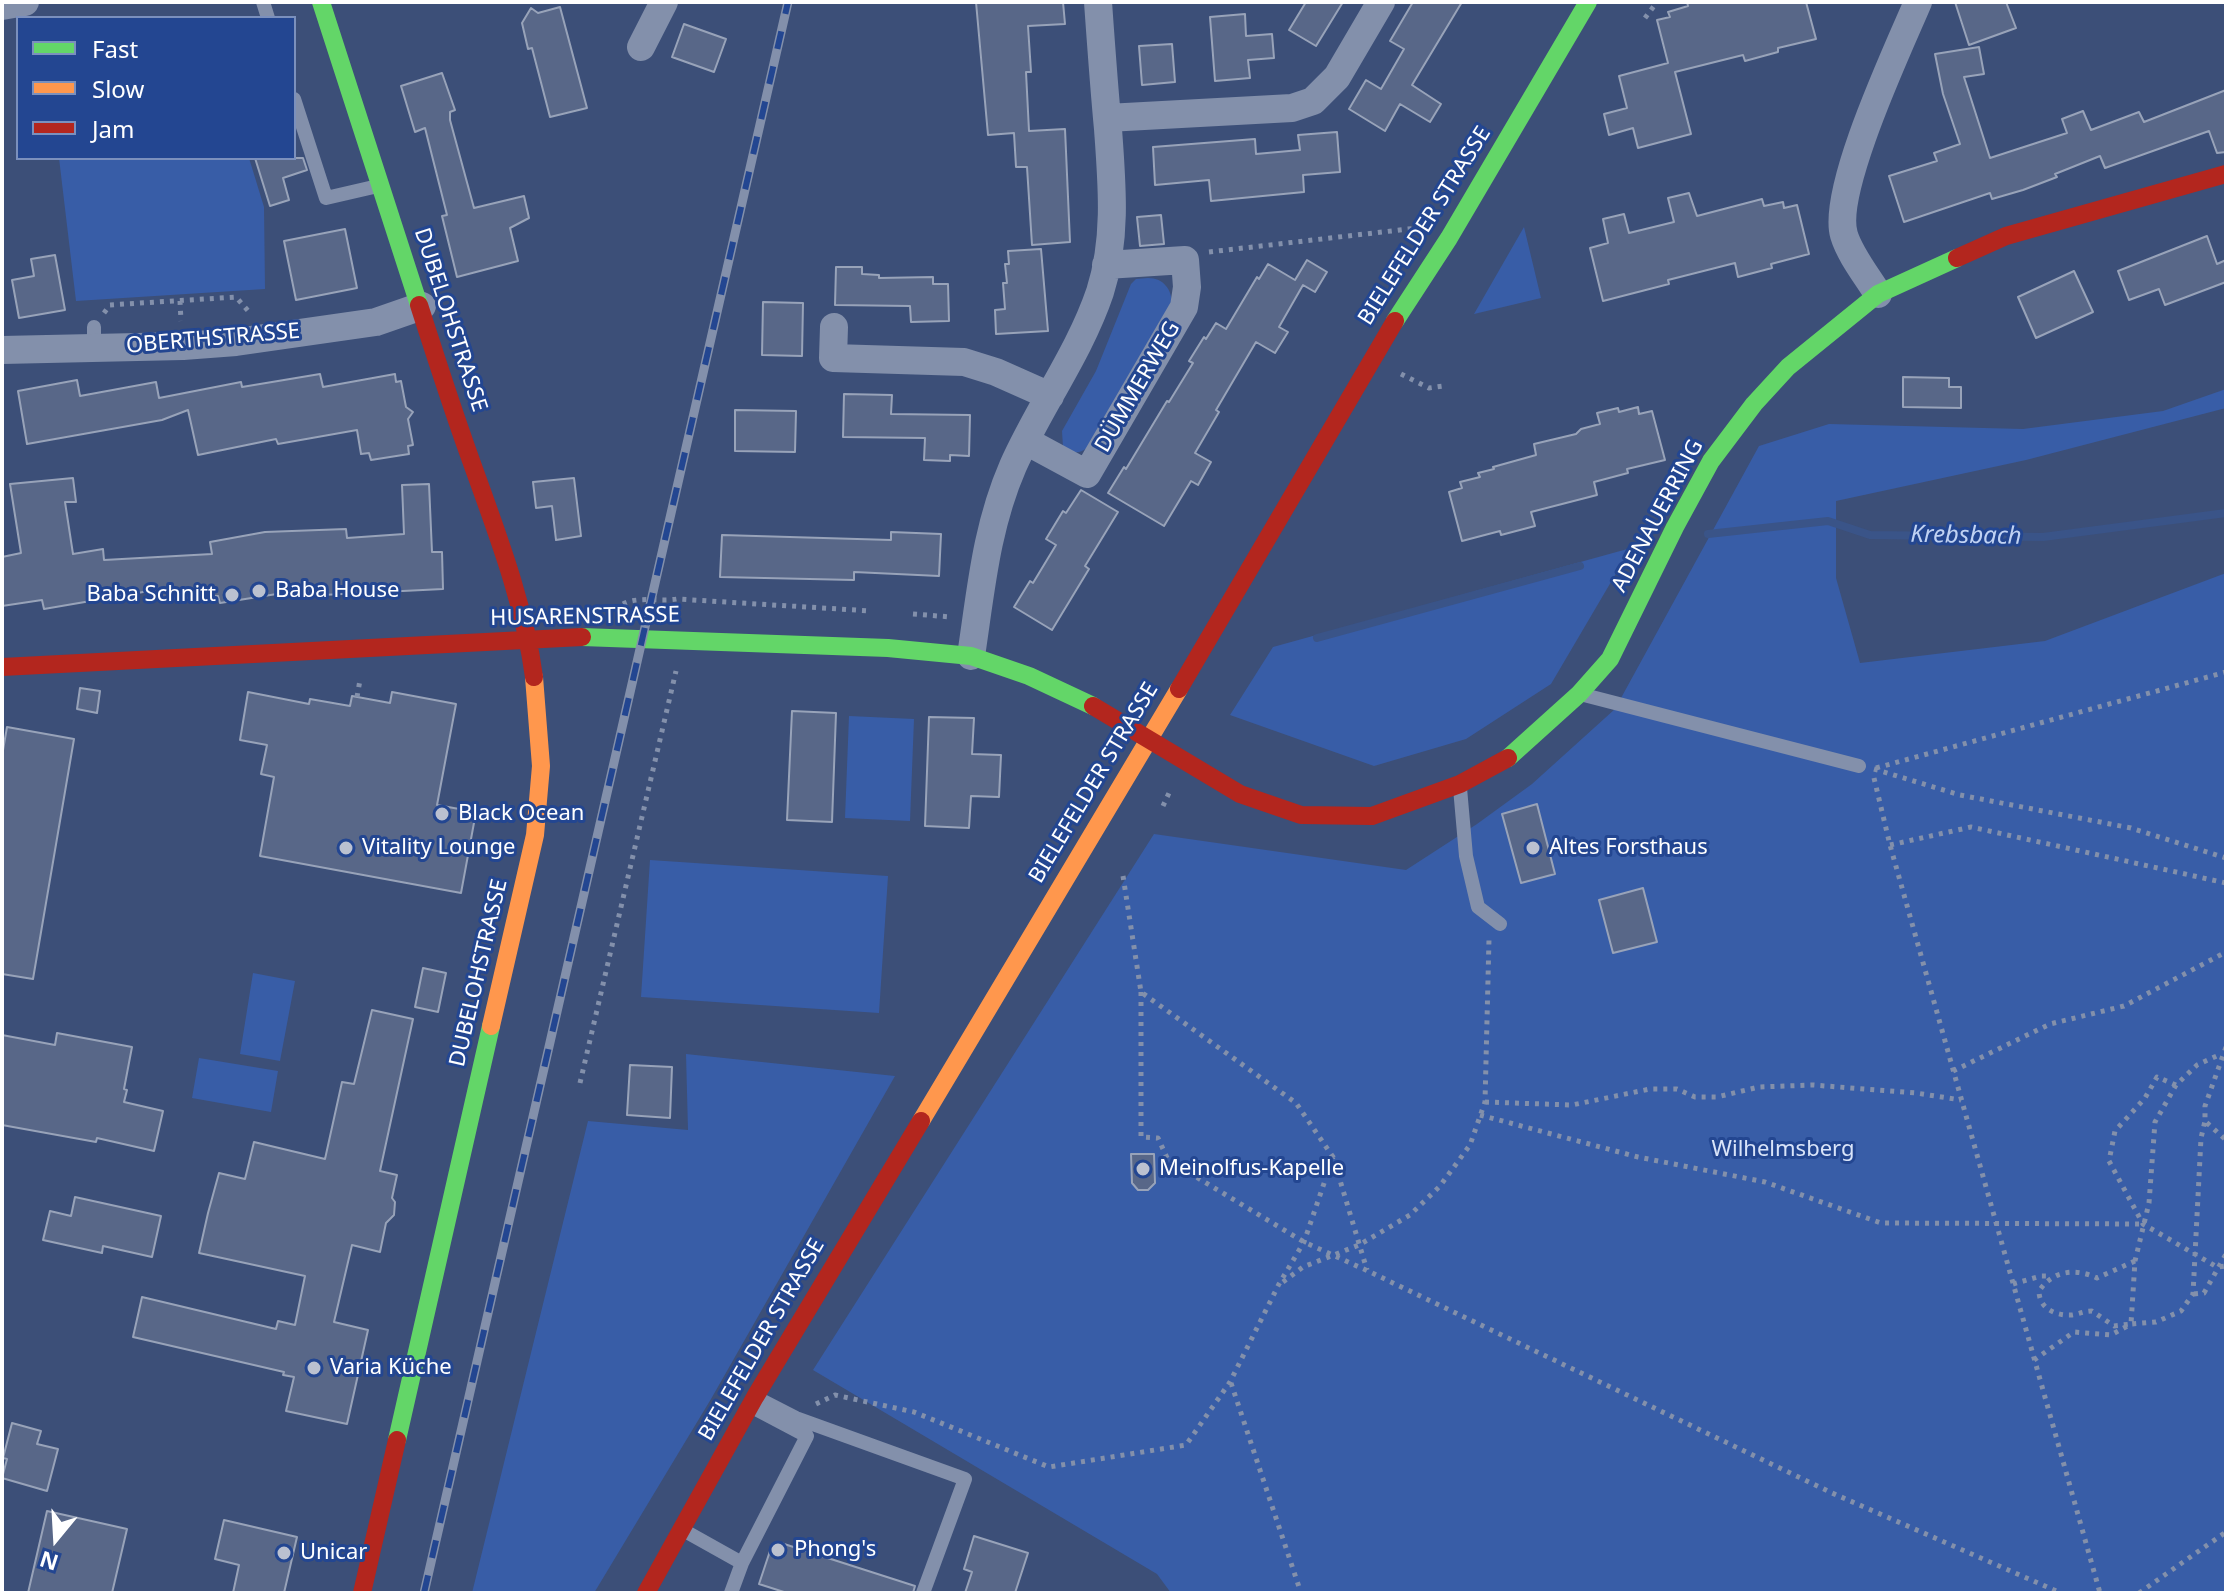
<!DOCTYPE html>
<html>
<head>
<meta charset="utf-8">
<style>
	body { margin:0 }
	#map { position:relative; width:2228px; height:1595px; overflow:hidden; background:#3c4f78; font-family:"Noto Sans",sans-serif }
	canvas { display:block }
	.frame { position:absolute; inset:0; border:4px solid #fff; pointer-events:none }
	.legend { position:absolute; left:16px; top:16px; width:280px; height:144px; box-sizing:border-box; background:#234691; border:2px solid #7b90bd; margin:0; padding:10px 14px; list-style:none; font-size:24px; color:#fff }
	.legend li { display:flex; align-items:center; gap:16px; height:40px }
	.legend b { width:40px; border:2px solid #7b90bd }
	.north { position:absolute; left:16px; top:1499px; width:80px; height:80px; -webkit-text-stroke:6px #234691; paint-order:stroke; rotate:198deg; font-size:22px; font-weight:700; line-height:32px; text-align:center; color:#fff }
	.north::after { content:''; display:block; margin:auto; width:28px; height:36px; background:#fff; clip-path:polygon(50% 0,100% 100%,50% 72%,0 100%) }
</style>
</head>
<body>
<div id="map">
<canvas width="2228" height="1595"></canvas>
<div class="frame"></div>
<ul class="legend">
<li><b style="height:10px;background:#63d668"></b>Fast</li>
<li><b style="height:10px;background:#ff974d"></b>Slow</li>
<li><b style="height:10px;background:#b3261e"></b>Jam</li>
</ul>
<div class="north">N</div>
</div>
<script>
const g = document.querySelector('canvas').getContext('2d');
g.lineJoin = 'round';
function fill(path, color) {
  g.fillStyle = color;
  g.fill(path, 'evenodd');
}
function strokePath(path, color, width, dash) {
  g.strokeStyle = color;
  g.lineWidth = width;
  g.lineCap = dash ? 'butt' : 'round';
  g.setLineDash(dash || []);
  g.stroke(path);
}
function write(font, color, halo, rows, align = 'center') {
  g.font = font + ' "Noto Sans",sans-serif';
  g.lineWidth = 6;
  g.setLineDash([]);
  g.textBaseline = 'middle';
  g.strokeStyle = halo;
  g.fillStyle = color;
  for (const [text, x, y, turn = 0] of rows) {
    g.save();
    g.translate(x, y);
    g.rotate((+turn || 0) * Math.PI / 180);
    g.textAlign = isNaN(turn) ? turn : align;
    if (halo) g.strokeText(text, 0, 0);
    g.fillText(text, 0, 0);
    g.restore();
  }
}
const green = new Path2D(`
	M59,158H249L264,207L265,289L76,301Z
	M1524,227L1541,298L1474,314Z
	M1148,278C1164,278 1172,290 1172,305L1089,447C1078,454 1075,454 1063,447L1062,431L1096,371L1131,284L1136,279Z
	M2226,389V408L2026,460L1836,501V578L1860,663L2045,641L2226,573V1593H1171L1157,1574L813,1370L1154,834L1406,870L1477,824L1532,784L1615,709L1759,446L1829,424L2023,429L2163,411Z
	M1631,548L1551,684L1466,739L1374,766L1230,715L1273,647Z
	M849,716L914,719L910,821L845,818Z
	M650,860L888,876L879,1013L641,997Z
	M253,973L295,981L280,1061L240,1054Z
	M686,1054L895,1076L711,1399L594,1593H472L588,1121L688,1130Z
	M199,1058L278,1071L271,1112L192,1098Z`);
const stream = new Path2D(`
	M1708,534L1828,521L1870,535L2043,537L2226,513
	M1317,638L1580,566`);
const building = new Path2D(`
	M976,2H1063L1065,24L1028,26L1031,72H1026L1029,131L1065,129L1070,242L1032,245L1027,167H1016L1014,133L988,135Z
	M1306,2H1343L1316,46L1289,30Z
	M1413,2H1462L1412,85L1441,104L1430,122L1400,104L1385,131L1349,109L1366,80L1381,89L1404,49L1390,41Z
	M1687,2H1806L1816,39L1778,48V52L1745,61L1743,55L1675,72L1691,134L1638,148L1633,128L1609,135L1604,114L1627,108L1619,76L1668,63L1657,20L1670,17L1668,12L1688,6Z
	M1955,2H2006L2016,28L1969,45Z
	M560,7L587,108L550,117L532,48L528,49L522,23L531,8L538,13Z
	M1245,14L1246,36L1272,34L1274,58L1248,60L1250,78L1215,81L1210,17Z
	M684,24L726,39L714,72L672,57Z
	M1172,44L1175,82L1142,85L1139,46Z
	M1979,47L1984,74L1964,77L1990,158L2067,133L2062,119L2083,111L2091,130L2139,112L2144,122L2226,90V152L2217,153L2209,131L2105,168L2100,156L2055,174L2057,177L2023,190L1992,199L1990,193L1904,222L1889,176L1937,161L1934,153L1960,144L1943,94L1935,54Z
	M442,73L455,110L450,112V120L474,208L524,196L529,218L510,228L518,261L457,277L442,216L447,215L425,128L415,132L401,86Z
	M1337,132L1340,172L1303,175L1304,192L1211,201L1209,180L1155,185L1153,147L1255,139L1256,154L1300,150L1298,135Z
	M255,158H303L307,170L283,178L289,200L270,206Z
	M1689,193L1697,216L1762,199L1764,206L1783,202L1784,208L1797,205L1809,254L1771,264L1772,268L1738,277L1735,263L1668,280L1669,284L1603,301L1590,248L1608,243L1603,219L1624,214L1629,233L1674,222L1668,198Z
	M1161,215L1164,244L1140,246L1137,217Z
	M345,229L357,288L296,300L284,241Z
	M2207,236L2217,264L2226,260V282L2165,305L2159,289L2129,300L2118,271Z
	M1041,249L1048,331L996,334L995,310L1005,309L1003,283H1007L1005,264H1009L1008,251Z
	M55,255L65,310L19,318L12,280L34,276L31,259Z
	M1307,260L1327,272L1315,292L1303,285L1279,327L1288,332L1275,353L1256,342L1216,410L1219,412L1195,453L1211,462L1198,485L1191,481L1164,526L1108,493L1124,467L1126,469L1167,401L1169,402L1193,363L1189,361L1204,337L1206,339L1216,323L1226,329L1257,277L1259,279L1268,264L1295,280Z
	M836,267H862V274L879,275V278L933,277V284H948L949,321L911,322L910,306L835,305Z
	M2074,271L2093,312L2036,338L2018,297Z
	M763,302L803,303L802,356L762,355Z
	M320,374L323,387L395,374L396,382L401,381L406,407L413,412L408,419L413,445L408,446L409,454L371,460L369,453L361,454L357,430L278,444L276,439L198,455L188,410L162,420L27,444L18,391L77,380L80,396L156,382L159,398L241,382L242,387Z
	M1903,377L1949,378V387H1961V408L1903,407Z
	M844,394L892,395L891,414L970,415L969,456L950,455V461L924,460L925,438L843,437Z
	M1638,407L1639,414L1652,411L1665,460L1627,469L1628,473L1594,482L1597,495L1531,512L1535,526L1501,535L1500,531L1462,541L1449,492L1462,488L1460,482L1480,477L1478,473L1494,469L1493,467L1536,455L1534,444L1576,434L1581,429L1600,424L1597,413L1618,408L1619,412Z
	M735,410L796,411L795,452L735,451Z
	M73,478L76,502H65L73,554L103,549L104,560L212,554L210,542L265,532L346,529L347,538L404,534L402,485L429,484L432,552H442L443,589L302,596V590L220,603L218,596L150,600L149,591L44,609L42,600L2,606V557L21,553L10,484Z
	M574,478L581,536L556,540L552,506L536,508L533,482Z
	M1081,490L1118,512L1085,566L1089,569L1052,630L1014,607L1030,581L1033,583L1056,545L1046,539L1063,511L1066,513Z
	M891,532L941,534L939,576L854,572V580L720,577L722,535L891,540Z
	M80,688L100,691L97,713L77,709Z
	M248,692L309,704L310,699L350,706L352,696L390,703L392,692L456,704L437,805L476,812L461,893L260,856L274,777L261,774L267,745L240,740Z
	M792,711L836,713L832,822L787,820Z
	M929,717L974,718L972,754L1001,755L999,797L971,796L969,828L925,826Z
	M7,727L74,739L33,979L2,974V756Z
	M1537,804L1555,874L1521,883L1502,814Z
	M1643,888L1657,942L1613,953L1599,900Z
	M423,968L446,973L438,1012L415,1007Z
	M372,1010L413,1019L380,1171L397,1175L392,1198L395,1202L394,1215L386,1223L380,1252L352,1245L334,1322L368,1330L347,1424L286,1411L294,1377L283,1375L284,1372L133,1337L142,1297L276,1329L278,1321L295,1325L305,1276L199,1253L208,1213L219,1173L245,1179L254,1142L325,1159L342,1082L354,1084Z
	M57,1033L132,1047L124,1089L127,1090L124,1102L163,1111L154,1151L97,1138L96,1142L2,1125V1035L55,1045Z
	M630,1065L672,1067L670,1118L627,1115Z
	M1131,1154H1154L1155,1183L1148,1190H1138L1132,1183Z
	M75,1197L161,1216L152,1257L103,1246L102,1253L43,1240L50,1211L71,1216Z
	M12,1423L41,1431L37,1444L58,1449L47,1491L2,1478L7,1459L3,1458Z
	M47,1511L127,1529L112,1593H28Z
	M224,1520L297,1537L284,1593H233L239,1565L215,1559Z
	M974,1536L1028,1553L1015,1593H965L972,1572L964,1569Z
	M781,1543L915,1586L913,1593H787L759,1584L771,1548Z`);
const path = new Path2D(`
	M1645,18L1657,2
	M1209,252L1417,228
	M180,301L181,321
	M104,313L110,305L236,297L250,313
	M1401,374L1429,388L1444,386
	M623,604C638,596 660,602 677,599L871,611
	M913,614L951,617
	M357,697L360,680
	M1876,768L2226,672
	M1874,769L1960,795L2131,828L2226,858
	M1874,778L1890,845L2100,1593
	M1163,806L1169,793
	M1890,845L1971,827L2226,883
	M1123,876L1141,992L1296,1103L1333,1157L1367,1270
	M1141,992V1137L1158,1138L1168,1160L1304,1242L1368,1271L1832,1493L2061,1593
	M2226,1047L2205,1106V1121L2226,1140
	M1953,1071L2050,1024L2124,1006L2226,952
	M580,1083L676,671
	M2176,1085L2157,1077L2145,1098L2115,1131L2109,1161L2143,1224L2217,1267L2226,1266
	M1485,1102L1572,1105L1650,1089H1677L1695,1097H1717L1759,1087L1813,1085L1916,1093L1961,1100
	M1480,1115L1638,1157L1765,1182L1881,1223L2143,1224
	M2135,1261L2097,1278C2076,1268 2053,1270 2039,1291C2039,1308 2055,1316 2072,1315C2079,1314 2084,1311 2092,1311L2114,1326L2131,1324L2135,1261L2149,1203L2155,1122L2176,1085L2197,1065L2221,1054
	M1283,1282L1303,1267L1359,1245L1410,1215L1440,1186L1470,1145L1485,1102L1489,939
	M2013,1284L2041,1276H2051
	M2194,1294L2204,1293L2226,1254
	M2034,1360L2074,1332L2111,1335L2131,1324L2156,1322L2181,1311L2193,1294L2201,1138L2205,1121
	M1231,1383L1301,1593
	M816,1404L835,1395L914,1412L1049,1467L1186,1445L1230,1382L1279,1284L1304,1242L1333,1157
	M2139,1593L2226,1532`);
const lane = new Path2D(`
	M263,2L268,18
	M294,99L326,198L378,186
	M94,327V348
	M1584,695L1859,766
	M1460,788L1466,856L1478,907L1500,924
	M757,1398L796,1418L965,1479L923,1593
	M683,1530L742,1563
	M731,1593L742,1563L807,1436L754,1408`);
const street = new Path2D(`
	M2,6L25,2
	M641,47L664,2
	M1107,118L1292,108L1313,101L1337,77L1381,2
	M1878,294C1867,276 1850,255 1844,235C1831,191 1898,49 1918,2
	M834,327L833,358L964,362L996,372L1050,396
	M2,350L183,346L236,342L376,322L422,306
	M1026,441L1087,474L1184,307L1187,287L1185,260L1106,265
	M971,656C981,590 986,528 1013,466C1039,407 1079,354 1100,292C1117,239 1112,184 1108,129C1104,87 1101,44 1098,2`);
const fast = new Path2D(`
	M321,2L419,305
	M1395,321L1449,238L1588,2
	M582,637L888,648L971,656L1029,676L1093,706
	M1508,758L1579,694L1610,659L1675,527L1711,461L1754,404L1788,367L1878,294L1957,258
	M397,1440L491,1026`);
const slow = new Path2D(`
	M491,1026L535,835L541,766L534,677
	M921,1121L1179,689`);
const jam = new Path2D(`
	M1957,258L2006,236L2226,174
	M419,305C435,355 451,405 469,455C495,528 524,601 534,677
	M2,667L582,637
	M1179,689L1395,321
	M1093,706L1240,794L1301,815L1372,816L1460,784L1508,758
	M362,1593L397,1440
	M646,1593L755,1397L921,1121`);
const rail = new Path2D(`
	M424,1593L788,2`);
const markers = [
	[259,591,8,"#bbc1d0"],
	[232,595,8,"#bbc1d0"],
	[442,814,8,"#bbc1d0"],
	[346,848,8,"#bbc1d0"],
	[1533,848,8,"#bbc1d0"],
	[1143,1169,8,"#bbc1d0"],
	[314,1368,8,"#bbc1d0"],
	[778,1550,8,"#bbc1d0"],
	[284,1553,8,"#bbc1d0"]
];
const streetNames = [
	["BIELEFELDER STRASSE",1425,226,-58],
	["DUBELOHSTRASSE",450,320,72],
	["OBERTHSTRASSE",213,339,-5],
	["DÜMMERWEG",1138,387,-60],
	["ADENAUERRING",1658,516,-62],
	["HUSARENSTRASSE",585,617,-1],
	["BIELEFELDER STRASSE",1094,783,-59],
	["DUBELOHSTRASSE",479,973,-77],
	["BIELEFELDER STRASSE",762,1340,-60]
];
const poiNames = [
	["Baba House",275,591],
	["Baba Schnitt",216,595,"right"],
	["Black Ocean",458,814],
	["Vitality Lounge",362,848],
	["Altes Forsthaus",1549,848],
	["Meinolfus-Kapelle",1159,1169],
	["Varia Küche",330,1368],
	["Phong's",794,1550],
	["Unicar",300,1553]
];
const parkNames = [
	["Wilhelmsberg",1783,1150]
];
const waterNames = [
	["Krebsbach",1966,536,1]
];
fill(green, '#385da7');
strokePath(stream, '#3a5488', 8);
fill(building, '#586788');
strokePath(building, '#98a3b9', 2);
strokePath(path, '#8390ab', 5, [4, 6]);
strokePath(lane, '#8390ab', 14);
strokePath(street, '#8390ab', 28);
strokePath(fast, '#63d668', 18);
strokePath(slow, '#ff974d', 18);
strokePath(jam, '#b3261e', 18);
strokePath(rail, '#8390ab', 9);
strokePath(rail, '#234691', 6, [18]);
for (const [x, y, r, color] of markers) {
  const dot = new Path2D();
  dot.arc(x, y, r, 0, 2 * Math.PI);
  g.fillStyle = color;
  g.fill(dot);
  strokePath(dot, '#234691', 3);
}
write('22px', '#fff', '#234691', streetNames);
write('22px', '#fff', '#234691', poiNames, 'left');
write('22px', '#d9e4f9', '#234691', parkNames);
write('italic 24px', '#c0d2f3', '#234691', waterNames);
</script>
</body>
</html>
